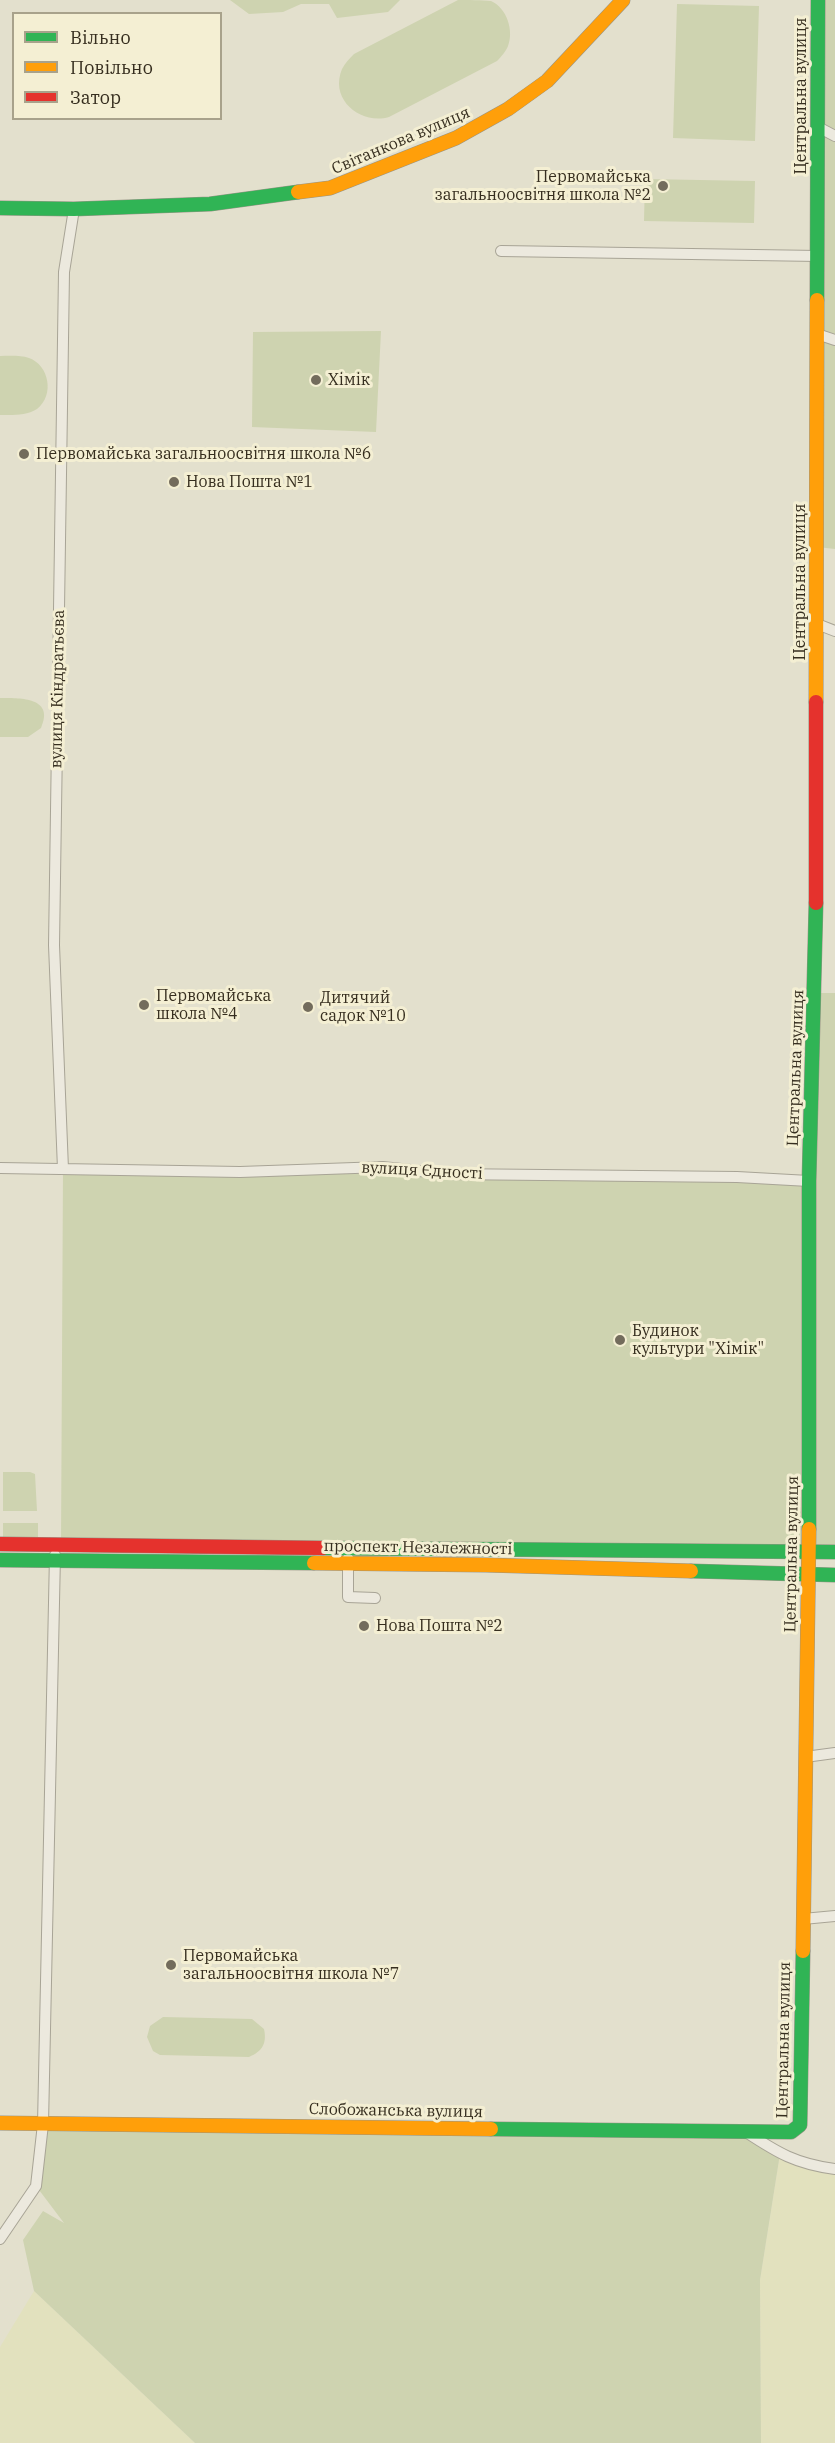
<!DOCTYPE html>
<html>
<head>
<meta charset="utf-8">
<style>
	body { margin:0 }
	#map { position:relative; width:835px; height:2443px; overflow:hidden; background:#e3e0cd; font-family:"IBM Plex Serif",serif }
	canvas { display:block }
	.legend { position:absolute; left:12px; top:12px; width:210px; height:108px; box-sizing:border-box; background:#f4efd3; border:2px solid #a8a28b; margin:0; padding:8px 10px; list-style:none; font-size:18px; color:#362e1f }
	.legend li { display:flex; align-items:center; gap:12px; height:30px }
	.legend b { width:30px; border:2px solid #a8a28b }
</style>
</head>
<body>
<div id="map">
<canvas width="835" height="2443"></canvas>
<ul class="legend">
<li><b style="height:8px;background:#30b455"></b>Вільно</li>
<li><b style="height:8px;background:#ff9f0a"></b>Повільно</li>
<li><b style="height:8px;background:#e5322d"></b>Затор</li>
</ul>
</div>
<script>
const g = document.querySelector('canvas').getContext('2d');
g.lineJoin = 'round';
function fill(path, color) {
  g.fillStyle = color;
  g.fill(path, 'evenodd');
}
function strokePath(path, color, width, dash) {
  g.strokeStyle = color;
  g.lineWidth = width;
  g.lineCap = dash ? 'butt' : 'round';
  g.setLineDash(dash || []);
  g.stroke(path);
}
function write(font, color, halo, rows, align = 'center') {
  g.font = font + ' "IBM Plex Serif",serif';
  g.lineWidth = 6;
  g.setLineDash([]);
  g.textBaseline = 'middle';
  g.strokeStyle = halo;
  g.fillStyle = color;
  for (const [text, x, y, turn = 0] of rows) {
    g.save();
    g.translate(x, y);
    g.rotate((+turn || 0) * Math.PI / 180);
    g.textAlign = isNaN(turn) ? turn : align;
    if (halo) g.strokeText(text, 0, 0);
    g.fillText(text, 0, 0);
    g.restore();
  }
}
const farmland = new Path2D(`
	M780,2154L835,2169V2443H761L760,2280Z
	M34,2291L195,2443H0V2347Z`);
const green = new Path2D(`
	M230,0H400L388,12L337,18L329,4H301L283,12L249,14Z
	M458,0C468,0 482,0 491,1C507,8 514,31 508,46C506,51 501,57 497,61L389,117C361,125 329,100 342,69C345,63 350,58 354,54Z
	M818,0H835V549L817,547Z
	M677,4L759,6L755,141L673,138Z
	M645,179L755,181L754,223L644,221Z
	M381,331L376,432L252,427L253,332Z
	M0,356C9,356 20,355 29,358C49,365 55,395 37,409C26,416 13,415 0,415Z
	M0,698C20,698 55,697 41,728L28,737H0Z
	M816,993H835V1551L61,1544L63,1169L809,1181Z
	M3,1472H30L35,1474L37,1511H3Z
	M3,1523H38V1544H3Z
	M163,2017L252,2019L264,2029C267,2043 263,2051 249,2057L160,2055L153,2051L147,2037L150,2026Z
	M43,2124L746,2132L780,2154L760,2280L761,2443H195L34,2291L23,2240L43,2211L64,2223L36,2186Z`);
const street = new Path2D(`
	M818,127L835,136
	M501,251L818,256
	M817,334L835,340
	M817,624L835,631
	M0,1168L240,1172L383,1167L447,1174L737,1177L809,1181
	M63,1169L54,945L64,272L74,209
	M348,1558V1597L375,1598
	M805,1757L835,1753
	M803,1919L835,1916
	M746,2132C778,2153 796,2164 835,2169
	M0,2239L36,2186L43,2124L55,1555`);
const fast = new Path2D(`
	M0,208L74,209L210,204L298,192
	M817,300L818,0
	M809,1529V1181L816,903
	M323,1548L835,1552
	M0,1560L314,1563
	M691,1571L835,1575
	M491,2129L791,2132L800,2125L803,1951`);
const slow = new Path2D(`
	M298,192L330,188L456,138L508,109L547,81L623,0
	M816,702L817,300
	M314,1563L486,1565L691,1571
	M803,1951L809,1529
	M0,2123L491,2129`);
const jam = new Path2D(`
	M816,903V702
	M0,1544L323,1548`);
const markers = [
	[663,186,6,"#736c5c"],
	[316,380,6,"#736c5c"],
	[24,454,6,"#736c5c"],
	[174,482,6,"#736c5c"],
	[144,1005,6,"#736c5c"],
	[308,1007,6,"#736c5c"],
	[620,1340,6,"#736c5c"],
	[364,1626,6,"#736c5c"],
	[171,1965,6,"#736c5c"]
];
const streetNames = [
	["Центральна вулиця",801,96,-90],
	["Світанкова вулиця",401,141,-23],
	["Центральна вулиця",800,582,-90],
	["вулиця Кіндратьєва",58,689,-89],
	["Центральна вулиця",796,1068,-88],
	["вулиця Єдності",422,1171,3],
	["проспект Незалежності",418,1548,1],
	["Центральна вулиця",792,1554,-89],
	["Центральна вулиця",784,2040,-89],
	["Слобожанська вулиця",396,2111,1]
];
const poiNames = [
	["Первомайська",651,177,"right"],
	["загальноосвітня школа №2",651,195,"right"],
	["Хімік",328,380],
	["Первомайська загальноосвітня школа №6",36,454],
	["Нова Пошта №1",186,482],
	["Первомайська",156,996],
	["школа №4",156,1014],
	["Дитячий",320,998],
	["садок №10",320,1016],
	["Будинок",632,1331],
	["культури \"Хімік\"",632,1349],
	["Нова Пошта №2",376,1626],
	["Первомайська",183,1956],
	["загальноосвітня школа №7",183,1974]
];
fill(farmland, '#e2e1be');
fill(green, '#ced3b0');
strokePath(street, '#a8a496', 12);
strokePath(fast, '#989486', 15);
strokePath(slow, '#989486', 15);
strokePath(jam, '#989486', 15);
strokePath(street, '#ece9de', 10);
strokePath(fast, '#30b455', 14);
strokePath(slow, '#ff9f0a', 14);
strokePath(jam, '#e5322d', 14);
for (const [x, y, r, color] of markers) {
  const dot = new Path2D();
  dot.arc(x, y, r, 0, 2 * Math.PI);
  g.fillStyle = color;
  g.fill(dot);
  strokePath(dot, '#f4efd3', 2);
}
write('16px', '#362e1f', '#f4efd3', streetNames);
write('16px', '#362e1f', '#f4efd3', poiNames, 'left');
</script>
</body>
</html>
